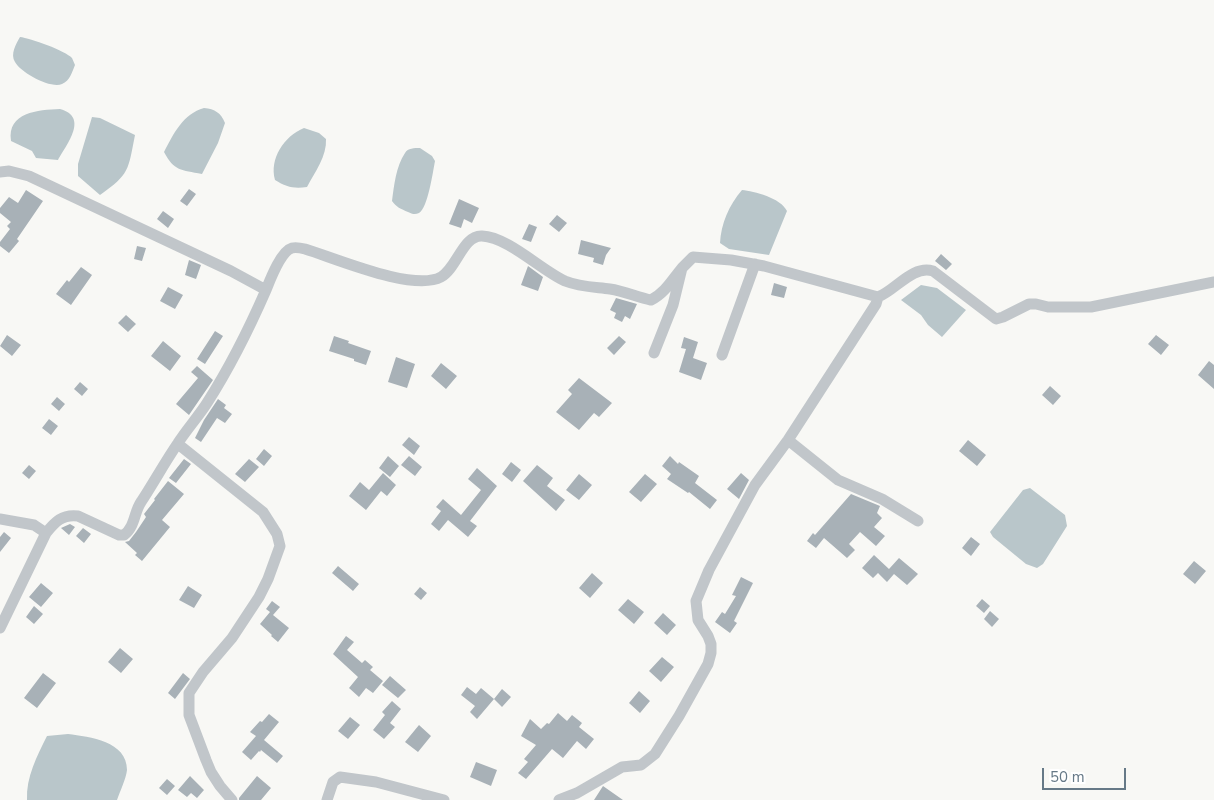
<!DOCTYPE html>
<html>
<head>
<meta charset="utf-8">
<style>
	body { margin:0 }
	#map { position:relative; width:1214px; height:800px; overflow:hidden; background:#f8f8f5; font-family:"Nunito Sans",sans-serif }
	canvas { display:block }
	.scale { position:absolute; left:1042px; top:768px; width:84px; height:22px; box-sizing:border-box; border:2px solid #667987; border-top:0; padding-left:6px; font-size:15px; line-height:18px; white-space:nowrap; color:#667987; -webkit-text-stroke:4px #fff; paint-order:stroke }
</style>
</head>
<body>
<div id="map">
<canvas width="1214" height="800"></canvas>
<div class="scale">50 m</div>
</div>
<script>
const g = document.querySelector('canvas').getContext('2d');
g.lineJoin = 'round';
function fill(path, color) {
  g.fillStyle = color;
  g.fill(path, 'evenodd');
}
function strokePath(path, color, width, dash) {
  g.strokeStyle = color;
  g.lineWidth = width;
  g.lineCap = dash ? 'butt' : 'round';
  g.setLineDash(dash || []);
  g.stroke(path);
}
const water = new Path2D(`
	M20,37C30,38 66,51 72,58C73,60 74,63 75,65C72,72 70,81 62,84C51,89 21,73 15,62C10,54 16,44 20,37Z
	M204,108C215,109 221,113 225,123L218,143L202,174C181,170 174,171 164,152C174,133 183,114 204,108Z
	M60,109C89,117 67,144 58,160L36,158L32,151L11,141C7,112 38,110 60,109Z
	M92,117L100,118L135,135C128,170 130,174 100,195L78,176V164Z
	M304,128L319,133L326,139C327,156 315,172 307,187C294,189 286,187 275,180C269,159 284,136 304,128Z
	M420,148L432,156L435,161C433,171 428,208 419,213C415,215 412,214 408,212C401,209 396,207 392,201C394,186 396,166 405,153C408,148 414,148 420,148Z
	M742,190C754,191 781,198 787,211L769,255L729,249L720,243C721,224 729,205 742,190Z
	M921,285L937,288L966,310L942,337L928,325L921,315L901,300Z
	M1030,488L1065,515L1067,526L1043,564L1037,568L1026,564L993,537L990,532L1023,490Z
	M68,734C90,737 127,741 127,770C126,779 120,791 117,800H27C26,777 37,756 47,736Z`);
const building = new Path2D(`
	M189,189L196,194L187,206L180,201Z
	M26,190L43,201L17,239L19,241L9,253L0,246V242L10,229L7,226L11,222L0,213V208L9,197L18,203Z
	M459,199L479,208L472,223L464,219L461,228L449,224Z
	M163,211L174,219L168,228L157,219Z
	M557,215L567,223L559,232L549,224Z
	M529,224L537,227L531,242L522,239Z
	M581,240L611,248L606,255L603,265L593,262L594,258L578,254Z
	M137,246L146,248L142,261L134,259Z
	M941,254L952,264L946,270L935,261Z
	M189,260L201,265L196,279L185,275Z
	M528,266L543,277L538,291L521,285Z
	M81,267L92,275L71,305L56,294L67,280L69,282Z
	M774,283L787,287L784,298L771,295Z
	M168,287L183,295L175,309L160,301Z
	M616,298L637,304L630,319L625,316L622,322L614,318L616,313L610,310Z
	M126,315L136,324L128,332L118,323Z
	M215,331L223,336L205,364L197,359Z
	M7,335L21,345L12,356L0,346Z
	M1156,335L1169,345L1161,355L1148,344Z
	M334,336L349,341L348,343L371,351L366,365L354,361V359L329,351Z
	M619,336L626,342L614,355L607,348Z
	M684,337L698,342L693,358L707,363L701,380L679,372L686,349L681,348Z
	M163,341L181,356L170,371L151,356Z
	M396,357L415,364L407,388L388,382Z
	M1209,361L1214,365V389L1198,375Z
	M441,363L457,376L446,389L431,376Z
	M197,366L213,380L189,415L176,404L198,378L191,372Z
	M579,378L612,403L599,417L594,413L579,430L556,412L572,394L568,390Z
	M80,382L88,389L82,396L74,389Z
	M1050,386L1061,396L1053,405L1042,395Z
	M57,397L65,404L59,411L51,404Z
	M218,399L226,405L224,408L232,414L225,423L217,418L201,442L195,438L204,420Z
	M49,419L58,426L51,435L42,428Z
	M409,437L420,446L414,455L402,445Z
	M968,440L986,455L977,466L959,451Z
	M264,449L272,456L264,466L256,459Z
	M388,456L399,466L390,477L379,468Z
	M409,456L422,467L415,476L401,465Z
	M670,456L678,464L679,462L699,476L695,483L717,500L710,509L689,492L688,493L667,479L671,474L662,466Z
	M184,459L191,464L176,483L169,478Z
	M249,459L259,467L245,482L235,474Z
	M511,462L521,470L512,482L502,474Z
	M29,465L36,471L29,479L22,473Z
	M537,465L553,478L547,486L565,500L556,511L523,481Z
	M477,468L497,486L470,521L477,526L468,537L448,520L439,531L431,524L441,511L436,507L443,499L461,515L481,490L468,479Z
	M383,473L396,485L387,496L381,491L366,510L349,496L360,482L369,490Z
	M741,473L749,480L739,499L727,489Z
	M579,474L592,485L579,500L566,490Z
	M645,474L657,484L641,502L629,492Z
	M168,481L184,494L162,520L170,527L142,561L135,555L137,553L125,542L129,541L136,532L146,517L144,514L155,500L154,499Z
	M851,494L880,506L877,513L882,518L874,527L885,536L876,546L860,532L849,544L855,550L847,558L824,538L816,548L807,541L813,533L815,535Z
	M70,524L75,527L69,535L61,528Z
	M83,528L91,534L84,543L76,536Z
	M4,532L11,538L0,552V537Z
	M971,537L980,544L971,556L962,548Z
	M874,555L889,569L899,558L918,574L907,585L894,574L887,582L878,573L873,578L862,568Z
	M1194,561L1206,571L1195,584L1183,574Z
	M338,566L359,584L353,591L332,573Z
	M592,573L603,583L590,598L579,588Z
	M741,577L753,583L734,621L737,623L730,633L715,622L722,612L725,614L736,596L732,595Z
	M41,583L53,593L41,607L29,597Z
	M188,586L202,595L194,608L179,600Z
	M420,587L427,593L421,600L414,594Z
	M628,599L644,612L634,624L618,610Z
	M982,599L990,606L984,613L976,606Z
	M272,601L280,607L273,615L289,628L278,642L271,636L272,635L260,624L270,612L266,609Z
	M34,606L43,614L34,624L26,617Z
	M990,611L999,619L992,627L984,619Z
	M663,613L676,625L667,635L654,623Z
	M346,636L354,642L347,650L362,663L365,660L373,667L370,670L383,681L373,693L366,688L359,697L349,688L358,677L333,654Z
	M120,648L133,659L121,673L108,662Z
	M662,657L674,667L661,682L649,671Z
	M43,673L56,683L37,708L24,698Z
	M183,673L190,679L175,699L168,693Z
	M390,676L406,690L398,698L382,685Z
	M467,687L476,694L481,688L494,699L477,719L470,712L475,706L461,695Z
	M502,689L511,697L502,707L494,699Z
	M639,691L650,701L640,713L629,703Z
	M392,701L401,709L390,723L395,727L384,739L373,730L385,715L382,712Z
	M558,713L567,721L572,715L582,723L579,727L594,739L586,749L577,741L563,758L552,749L526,779L518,773L528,762L524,759L536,745L521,736L530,719L541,729L547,723L549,724Z
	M269,714L279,722L264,740L283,756L277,763L261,750L260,752L259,751L251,760L242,752L256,736L250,732L260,721L262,722Z
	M350,717L360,725L348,739L338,731Z
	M419,725L431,736L418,752L405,742Z
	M476,762L497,770L491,786L470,777Z
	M190,776L204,790L197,798L191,793L187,797L178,790Z
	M257,776L271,788L261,800H239V798Z
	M167,779L175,786L167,795L159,788Z
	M603,786L623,800H594Z`);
const street = new Path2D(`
	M0,172L9,171L29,176L231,271L266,290C270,280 281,251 292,248C296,247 301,248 305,249C335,258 413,292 441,277C457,268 463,235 482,236C508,237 541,270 565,281C580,287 595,287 610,289C624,291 637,297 651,300C665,293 672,280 682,268
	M654,353L673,305L682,268L693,257L731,260L764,266L878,297
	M722,355L755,264
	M788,440L838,480L882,499L918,521
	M178,444L263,512L277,534L280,546L268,579L259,597L232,638L203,672L189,693V715L206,760L211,772L220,786L232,800
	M0,519L34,525L46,533
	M0,628L46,533C55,522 62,514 78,516L119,535H124C135,527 134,512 141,502C154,482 165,462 178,443C187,429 198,417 207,403C230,367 249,329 266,290
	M327,800L333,782L340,777L376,782L444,800
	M559,800L577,793L622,767L641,765L655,754L679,716L708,664L711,653V644L708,636L698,620L696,601L709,570L755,485L788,440L876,304L878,297C896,290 912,265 933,271L996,319L1003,317L1029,304H1036L1048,307H1091L1214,282`);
fill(water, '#b9c6ca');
fill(building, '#a8b1b7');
strokePath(street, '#c1c6ca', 11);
</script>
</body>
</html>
